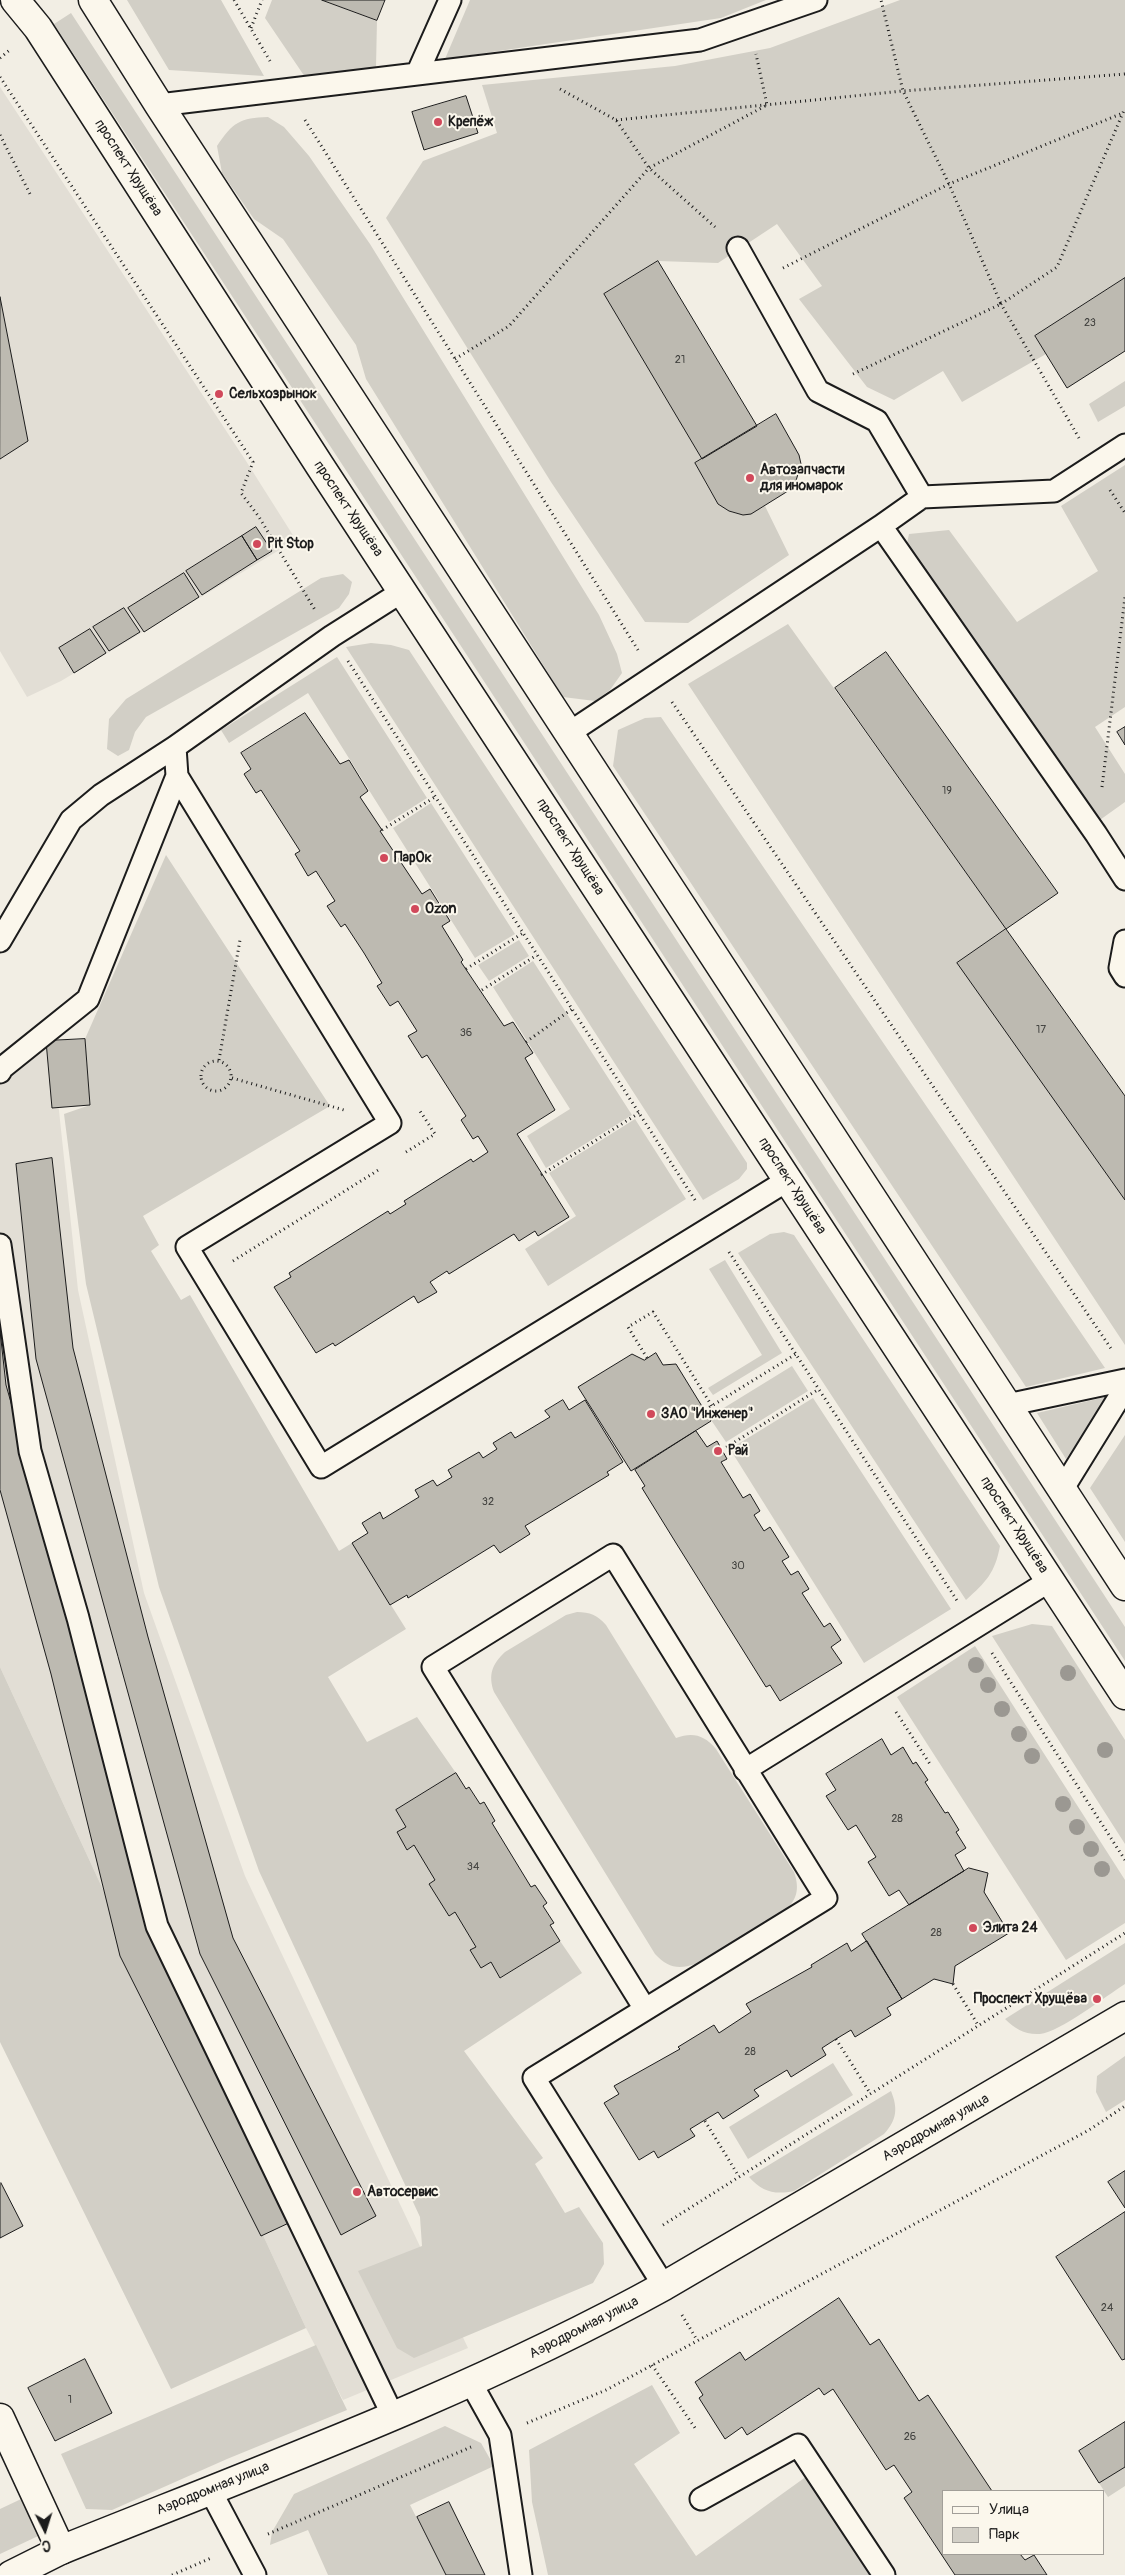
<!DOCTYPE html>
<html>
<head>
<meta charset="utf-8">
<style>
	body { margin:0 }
	#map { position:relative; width:1125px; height:2575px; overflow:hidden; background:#f2eee4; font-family:Pangolin,sans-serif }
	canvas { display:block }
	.legend { position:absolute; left:942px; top:2490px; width:162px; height:65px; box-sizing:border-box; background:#fbf7ec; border:1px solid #a29f99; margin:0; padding:6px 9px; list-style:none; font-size:15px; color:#1c1c1c }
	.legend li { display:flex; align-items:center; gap:10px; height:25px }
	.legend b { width:25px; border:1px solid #a29f99 }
	.north { position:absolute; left:20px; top:2505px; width:50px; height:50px; -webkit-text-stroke:4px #fbf7ec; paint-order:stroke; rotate:175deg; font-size:14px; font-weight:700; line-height:20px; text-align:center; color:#1c1c1c }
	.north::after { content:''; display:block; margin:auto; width:18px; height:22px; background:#1c1c1c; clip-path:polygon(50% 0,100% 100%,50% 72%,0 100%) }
</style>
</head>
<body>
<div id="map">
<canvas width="1125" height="2575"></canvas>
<ul class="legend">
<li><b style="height:6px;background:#fbf7ec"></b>Улица</li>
<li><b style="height:14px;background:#d2cfc6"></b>Парк</li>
</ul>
<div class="north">С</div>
</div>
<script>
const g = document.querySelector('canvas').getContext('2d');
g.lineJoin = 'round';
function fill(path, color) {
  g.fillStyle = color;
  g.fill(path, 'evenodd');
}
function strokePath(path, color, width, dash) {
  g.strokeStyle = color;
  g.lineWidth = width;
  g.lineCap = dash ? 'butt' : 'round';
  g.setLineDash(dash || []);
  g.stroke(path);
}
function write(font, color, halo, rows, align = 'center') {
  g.font = font + ' Pangolin,sans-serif';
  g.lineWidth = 4;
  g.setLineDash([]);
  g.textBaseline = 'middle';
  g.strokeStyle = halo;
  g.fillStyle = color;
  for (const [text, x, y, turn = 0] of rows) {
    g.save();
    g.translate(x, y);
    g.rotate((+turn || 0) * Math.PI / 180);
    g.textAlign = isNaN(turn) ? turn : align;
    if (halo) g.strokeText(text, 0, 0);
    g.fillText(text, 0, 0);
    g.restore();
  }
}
const built = new Path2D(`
	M0,87L246,461L296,540L61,681L27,697L0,651Z
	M50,1026L78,1290L144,1593L245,1876L468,2348L343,2400L306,2328L0,1667V1058Z`);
const green = new Path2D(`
	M127,0H221L264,76L169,70Z
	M272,0H322L377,20L376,67L305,77L265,18Z
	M470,0H766L721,18L445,59Z
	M900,0H1125V278L1035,336L1046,354L962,402L943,371L894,400L867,387L799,299L822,286L777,224L718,263L658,261L604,294L702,459L695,463C712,494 724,530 765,506L789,555L688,623L645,622L551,482L386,218L423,161L497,133L482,85L675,66L770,48Z
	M71,13L1125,1627V1661L54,24Z
	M268,117L284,127L309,156L370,244L599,615L617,654L622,673L610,690L595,701L563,697L366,379L356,345L283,239L254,219L222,173L217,146C233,122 240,118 268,117Z
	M1125,381V406L1098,422L1089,404Z
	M1125,465V707L1095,727L1125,774V802L1097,822L906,548L909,534L949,530L1017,622L1098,571L1061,506Z
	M343,574L352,582L349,594L339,608L146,717L135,732L129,750L118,756L107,749L109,719L126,699L321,578Z
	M788,624L1006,929L958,963L1125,1200V1345L688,684Z
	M371,643L391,645L409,650L747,1163V1169L739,1179L703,1200L346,647Z
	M337,657L427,798L389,822L308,693L229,743L221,730Z
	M661,717L1105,1368L1026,1387L613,766L618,730L645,718Z
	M431,803L515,934L475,958L393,828Z
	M166,855L330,1106L143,1216L159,1245L151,1251L181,1300L190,1295L339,1551L352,1543L406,1629L328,1677L367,1742L417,1717L456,1773L396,1810L406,1827L397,1832L407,1850L414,1845L435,1880L429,1884L449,1916L455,1912L476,1947L470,1951L481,1968L491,1962L501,1978L560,1941L582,1973L464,2051L543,2158L535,2164L565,2213L579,2207L603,2243L604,2264L593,2283L414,2358L397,2348L358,2271L422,2246L420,2217L259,1871L159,1587L86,1284L64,1114L90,1105L85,1039Z
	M519,940L529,956L489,981L478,965Z
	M533,961L632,1115L546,1168L527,1136L570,1109L493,987Z
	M635,1119L686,1199L548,1286L525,1249L576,1216L549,1173Z
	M784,1232L794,1235L1000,1546C995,1573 986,1582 966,1600L738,1253L770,1234Z
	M725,1260L782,1353L713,1395L708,1388L762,1355L709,1269Z
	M792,1366L808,1391L726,1442L709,1417Z
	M1110,1396L1066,1459L1037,1413Z
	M813,1398L951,1609L864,1663L730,1449Z
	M1125,1435V1542L1090,1488Z
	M577,1612C590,1612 597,1615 606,1625L676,1738C693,1732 704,1735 716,1749L794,1872C800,1889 797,1900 784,1912L695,1964C678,1970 667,1967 655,1954L494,1692C488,1675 492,1664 505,1652L566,1615Z
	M1032,1624L1052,1626L1125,1740V1844L992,1636Z
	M975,1646L1125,1880V1923L1066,1960L897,1697Z
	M0,1667L306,2328L171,2389L0,2042Z
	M1125,1943V1984C1106,1996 1060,2032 1040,2034C1025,2035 1015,2029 1005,2019Z
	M1125,2056V2100L1106,2112L1096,2092L1097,2076Z
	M833,2063L853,2095L748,2159L729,2127Z
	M891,2091C898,2108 897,2120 884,2134L794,2191C775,2195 762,2192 749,2177Z
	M316,2345L347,2410L227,2459L112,2510L86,2509L61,2454Z
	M652,2385L680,2433L634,2464L696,2556L807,2476L872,2575H548L532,2502L529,2450Z
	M445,2426L481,2443L494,2466L410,2505L446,2575H328L308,2530L270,2545L272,2532L294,2494Z
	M1125,2467V2486L1108,2497L1099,2483Z
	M36,2492L53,2529L0,2554V2509Z`);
const building = new Path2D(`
	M322,0H385L377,20Z
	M466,96L478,133L424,150L412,112Z
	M658,261L757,426L702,459L604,294Z
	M1125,278V351L1067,388L1035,336Z
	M0,297L28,441L0,459Z
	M776,414L799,455L801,464L795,484L788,491L751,514L743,515L729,511L718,504L695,463Z
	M256,527L272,551L257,560L242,536Z
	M242,536L257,560L202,595L186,571Z
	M184,573L199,597L144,632L128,608Z
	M124,608L140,632L109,651L93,627Z
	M90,629L106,653L74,673L59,648Z
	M886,652L1058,893L1006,929L835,688Z
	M305,713L340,764L349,760L368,791L360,797L382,830L380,831L422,894L430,889L450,921L442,926L463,960L461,962L504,1026L513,1022L533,1053L525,1058L555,1110L517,1134L569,1217L538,1236L535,1231L519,1241L514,1234L449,1274L447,1271L430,1282L437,1292L418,1303L414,1296L335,1346L333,1343L316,1353L274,1287L291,1277L289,1273L388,1211L390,1214L406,1204L404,1201L471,1159L473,1162L488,1152L478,1136L473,1139L461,1120L466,1116L427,1055L422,1058L408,1036L417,1031L398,1001L390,1006L377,986L382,983L364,953L345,924L341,927L327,906L335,901L316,871L308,876L295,854L300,851L261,790L256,793L244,774L251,769L241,753Z
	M1125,727V745L1117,732Z
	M1006,929L1125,1096V1200L957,963Z
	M85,1039L90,1105L52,1108L46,1041Z
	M52,1158L73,1348L148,1637L233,1938L376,2216L341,2235L200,1954L36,1359L16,1164Z
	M0,1331L6,1385L86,1666L148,1914L293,2221L261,2236L120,1956L51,1674L0,1490Z
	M656,1353L663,1365L676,1364L711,1421L631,1471L578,1387L632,1354L644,1360Z
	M563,1400L569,1410L585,1400L623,1462L607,1472L609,1475L525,1526L530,1534L500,1553L494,1545L408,1598L407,1595L390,1605L352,1543L368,1533L362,1523L380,1512L383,1519L419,1497L415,1490L433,1480L437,1486L452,1477L448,1470L479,1452L483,1458L497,1449L493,1443L511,1432L515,1438L550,1417L545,1411Z
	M696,1431L707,1447L717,1441L727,1459L721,1462L743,1498L750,1494L760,1511L754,1515L764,1531L770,1527L789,1557L782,1561L791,1575L798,1571L809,1589L802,1593L824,1627L830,1623L841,1640L831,1647L842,1663L780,1701L770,1685L766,1687L676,1543L642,1488L645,1486L635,1470Z
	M882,1739L891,1755L903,1747L913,1764L916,1762L928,1780L925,1782L945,1813L948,1812L959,1830L956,1832L966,1848L955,1855L964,1871L909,1905L899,1890L889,1896L868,1862L876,1857L856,1825L848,1830L826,1796L836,1790L826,1774Z
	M456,1773L466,1789L469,1787L480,1804L484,1802L495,1821L492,1823L531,1887L535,1885L547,1903L543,1906L554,1923L550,1925L560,1941L500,1978L491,1962L481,1968L470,1950L476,1947L455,1912L449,1916L429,1884L435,1880L414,1845L407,1850L397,1832L406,1827L396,1810Z
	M969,1868L988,1873L984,1892L1009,1933L955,1966L953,1984L934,1979L902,1999L862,1934Z
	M867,1941L902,1999L887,2008L891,2015L855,2037L851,2030L836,2039L822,2048L826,2055L791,2077L787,2070L754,2090L759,2096L723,2119L718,2112L690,2129L695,2136L658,2158L654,2151L639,2160L604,2103L619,2094L614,2086L680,2049L678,2047L714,2025L719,2033L751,2012L746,2004L812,1967L811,1965L847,1943L851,1951Z
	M1125,2171V2208L1108,2182Z
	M1,2183L23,2226L0,2238V2184Z
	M1125,2212V2359L1122,2360L1056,2257Z
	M839,2298L870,2345L879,2339L919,2401L928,2395L992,2491H944V2554H1020L1025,2560L1034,2555L1047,2575H955L904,2498L912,2492L894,2465L886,2470L833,2389L824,2395L819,2388L747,2435L742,2427L725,2439L699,2398L703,2395L695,2382L740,2352L745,2360Z
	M85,2359L112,2413L55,2441L28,2388Z
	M1125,2422V2467L1099,2483L1079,2451Z
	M449,2502L485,2575H446L417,2517Z`);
const path = new Path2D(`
	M234,0L270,61
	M251,28L262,0
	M0,58L11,49
	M0,77L253,462L241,493L259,517L315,610
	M560,89L616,120L649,168L715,227
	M305,120L638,650
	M616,120L903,91L1125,74
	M0,135L31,196
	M783,268L949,184L1123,113
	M455,359L509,326L649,168L767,105L756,54
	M853,374L1001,304L949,184L903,91L881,0
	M1079,438L1001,304L1057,267L1125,108
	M1110,490L1125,513
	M348,661L695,1200
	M672,702L1112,1350
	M1102,787L1125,597
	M382,830L435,797
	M466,969L523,933
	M482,990L537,955
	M526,1042L572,1009
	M219,1060L240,940
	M201 1076a15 15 0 1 1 30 0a15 15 0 1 1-30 0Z
	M232,1078L344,1110
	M406,1152L435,1134L420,1111
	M541,1175L639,1113
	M729,1252L958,1602
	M233,1261L380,1169
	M647,1358L628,1327L653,1312L712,1406
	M705,1410L796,1354
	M722,1450L819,1389
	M992,1653L1125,1860
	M896,1712L930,1764
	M953,1984L978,2025
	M836,2039L870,2093
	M705,2121L738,2175
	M663,2225L1125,1933
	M682,2315L697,2340
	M652,2365L695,2428
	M527,2423L606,2390L1089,2130L1125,2106
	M268,2534L471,2447
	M172,2575L211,2558`);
const service = new Path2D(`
	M417,74L450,0
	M159,105L700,40L816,0
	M738,248L818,391L877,421L922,497L881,526
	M922,497L1054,491L1125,445
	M569,733L881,526L1096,834L1125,879
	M175,747L177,776L390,1123L187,1247L321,1467L788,1180
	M0,941L71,820L101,795L175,747L332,636L403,591
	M1125,941L1120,968L1125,976
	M0,1072L2,1068L88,999L177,776
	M0,1245L30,1451L78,1618L157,1926L393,2416
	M1007,1405L1125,1380
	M1062,1490L1125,1388
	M745,1770L1051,1580
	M645,2009L433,1667L613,1555L826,1898L534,2078L664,2286
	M471,2383L500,2435L521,2575
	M210,2490L255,2575
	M701,2499L798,2445L884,2575`);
const minor = new Path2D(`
	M0,2418L61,2550`);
const tertiary = new Path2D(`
	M11,2575L61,2550C265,2468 472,2392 664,2286L1125,2016`);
const primary = new Path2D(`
	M15,0L38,28L320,466L1125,1695
	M93,0L159,105L1125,1586`);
const trees = [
	[976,1665],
	[1068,1673],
	[988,1685],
	[1002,1709],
	[1019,1734],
	[1105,1750],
	[1032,1756],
	[1063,1804],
	[1077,1827],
	[1091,1849],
	[1102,1869]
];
const markers = [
	[438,122,5,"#d1495b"],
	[219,394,5,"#d1495b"],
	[750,478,5,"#d1495b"],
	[257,544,5,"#d1495b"],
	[384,858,5,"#d1495b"],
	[415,909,5,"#d1495b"],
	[651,1414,5,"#d1495b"],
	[718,1451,5,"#d1495b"],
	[973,1928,5,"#d1495b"],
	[1097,1999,5,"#d1495b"],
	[357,2192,5,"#d1495b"]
];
const numberNames = [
	["23",1090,323],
	["21",680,360],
	["19",947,791],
	["17",1041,1030],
	["36",466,1033],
	["32",488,1502],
	["30",738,1566],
	["28",897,1819],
	["34",473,1867],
	["28",936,1933],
	["28",750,2052],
	["24",1107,2308],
	["1",70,2400],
	["26",910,2437]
];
const poiNames = [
	["Крепёж",448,122],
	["Сельхозрынок",229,394],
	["Автозапчасти",760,470],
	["для иномарок",760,486],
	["Pit Stop",267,544],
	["ПарОк",394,858],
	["Ozon",425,909],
	["ЗАО \"Инженер\"",661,1414],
	["Рай",728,1451],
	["Элита 24",983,1928],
	["Проспект Хрущёва",1087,1999,"right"],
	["Автосервис",367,2192]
];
const streetNames = [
	["проспект Хрущёва",128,168,57],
	["проспект Хрущёва",348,509,56],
	["проспект Хрущёва",570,847,57],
	["проспект Хрущёва",792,1186,57],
	["проспект Хрущёва",1014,1525,57],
	["Аэродромная улица",936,2128,-30],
	["Аэродромная улица",584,2328,-27],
	["Аэродромная улица",213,2489,-22]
];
fill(built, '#e2ded5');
fill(green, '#d2cfc6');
fill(building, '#bdbab1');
strokePath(building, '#1c1c1c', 1);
strokePath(service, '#1c1c1c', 25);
strokePath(minor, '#1c1c1c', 31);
strokePath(tertiary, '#1c1c1c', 31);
strokePath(primary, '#1c1c1c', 31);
strokePath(path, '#1c1c1c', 3, [1, 4]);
strokePath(service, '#fbf7ec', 21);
strokePath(minor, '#fbf7ec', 28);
strokePath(tertiary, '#fbf7ec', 28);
strokePath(primary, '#fbf7ec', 28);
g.fillStyle = '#9b9892';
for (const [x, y] of trees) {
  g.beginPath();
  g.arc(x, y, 8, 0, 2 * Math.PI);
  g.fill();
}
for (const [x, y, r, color] of markers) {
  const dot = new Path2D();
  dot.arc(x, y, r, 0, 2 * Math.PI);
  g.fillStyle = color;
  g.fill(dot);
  strokePath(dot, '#fbf7ec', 2);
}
write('11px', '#444441', null, numberNames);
write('bold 14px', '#1c1c1c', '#fbf7ec', poiNames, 'left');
write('14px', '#1c1c1c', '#fbf7ec', streetNames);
</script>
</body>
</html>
